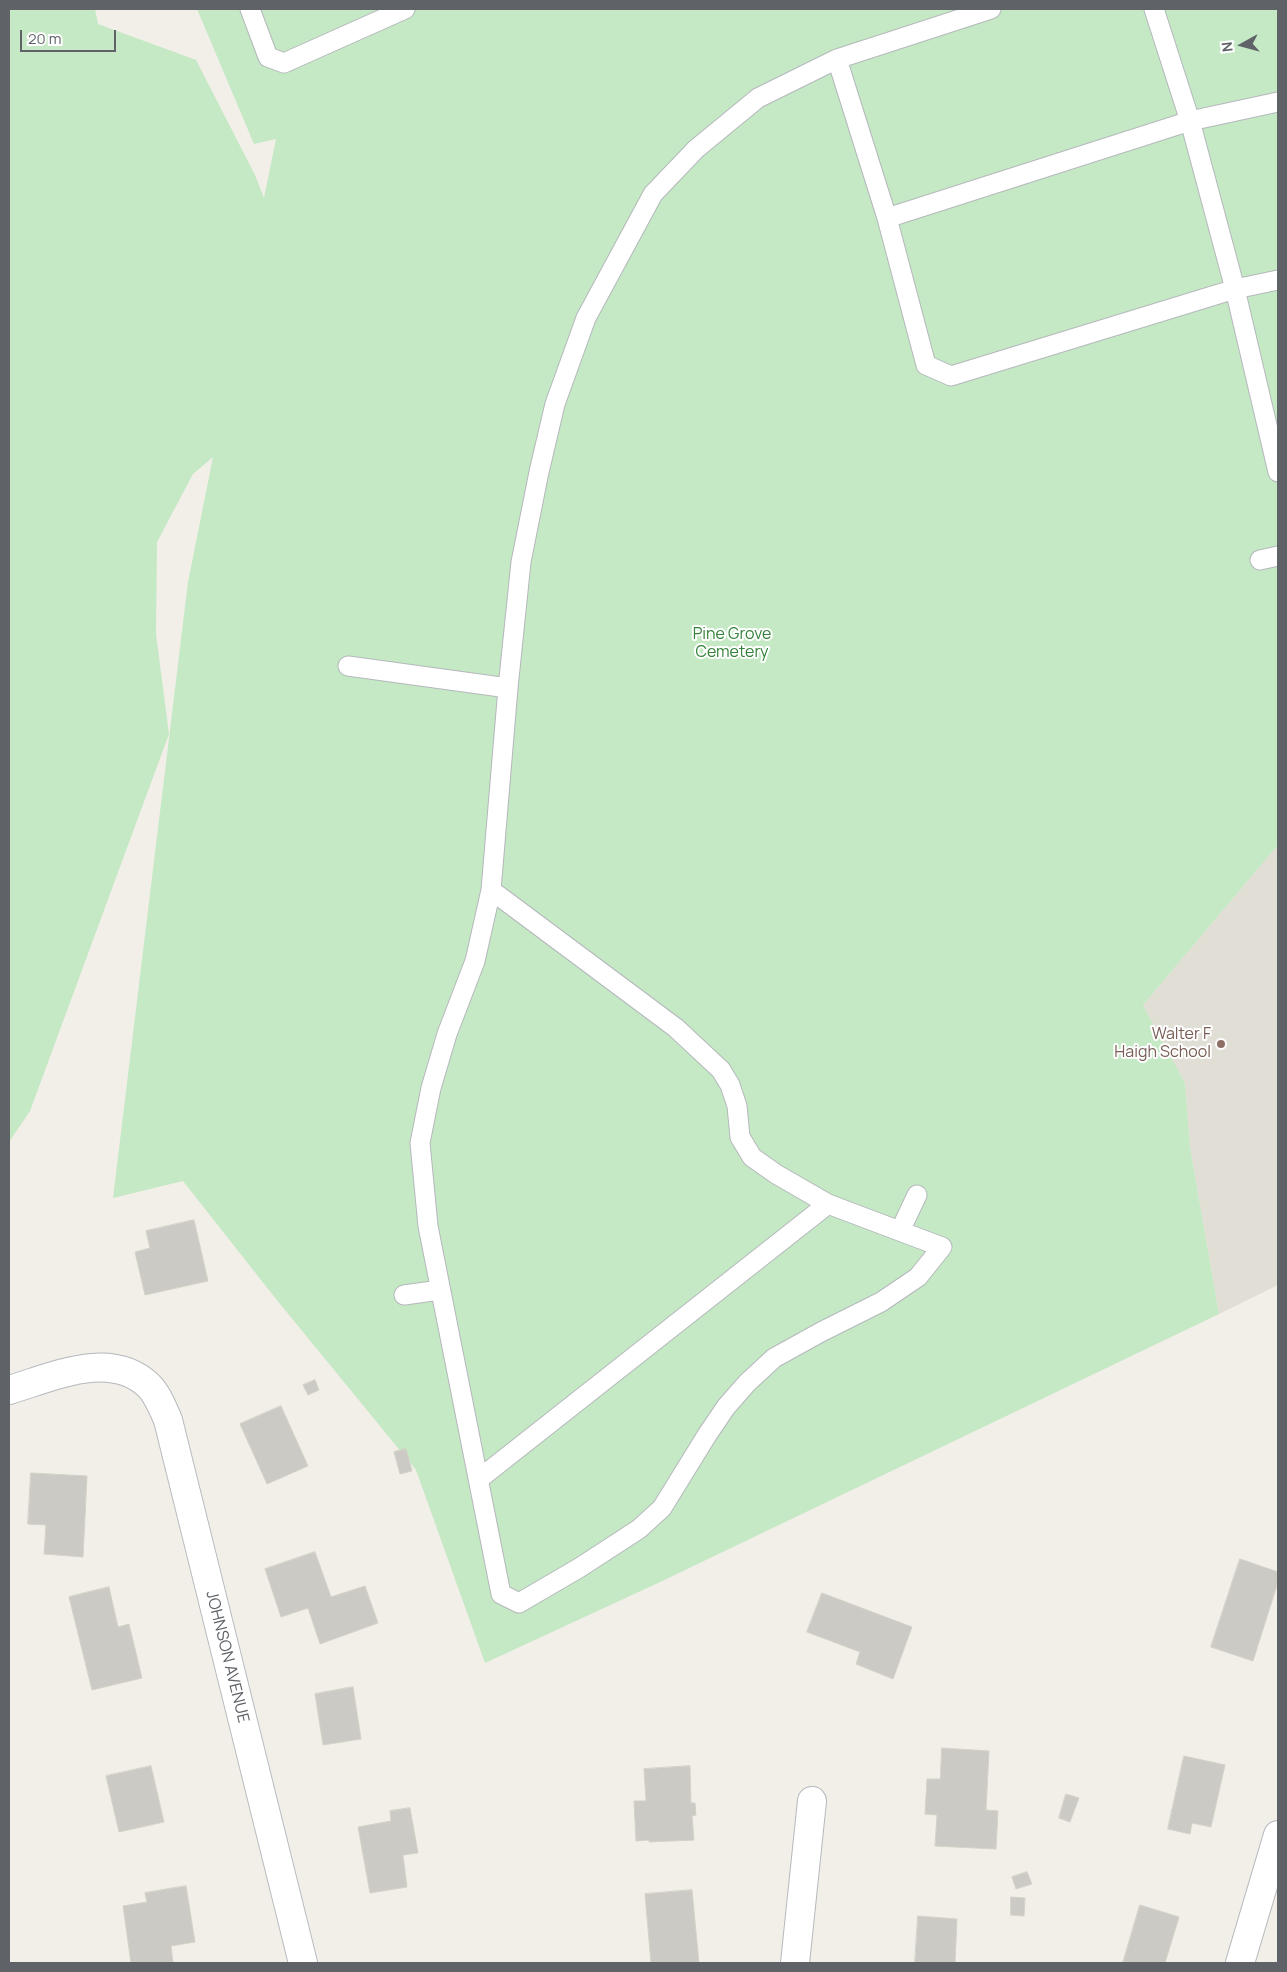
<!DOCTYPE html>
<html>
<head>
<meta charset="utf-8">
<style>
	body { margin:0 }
	#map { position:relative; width:1287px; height:1972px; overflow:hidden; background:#f1efe8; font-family:Manrope,sans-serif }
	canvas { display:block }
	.frame { position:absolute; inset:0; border:10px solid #5f6368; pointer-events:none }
	.north { position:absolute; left:1217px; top:20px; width:50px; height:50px; -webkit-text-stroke:4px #fff; paint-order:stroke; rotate:263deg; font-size:14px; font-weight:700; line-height:20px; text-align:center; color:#5f6368 }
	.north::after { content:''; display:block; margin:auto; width:18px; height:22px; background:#5f6368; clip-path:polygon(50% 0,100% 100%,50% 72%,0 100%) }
	.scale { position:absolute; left:20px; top:30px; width:96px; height:22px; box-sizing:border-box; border:2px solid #5f6368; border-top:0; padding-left:6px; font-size:15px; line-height:18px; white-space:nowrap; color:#5f6368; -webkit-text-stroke:4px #fff; paint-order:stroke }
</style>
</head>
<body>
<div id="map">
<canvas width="1287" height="1972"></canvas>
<div class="frame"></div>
<div class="north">N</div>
<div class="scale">20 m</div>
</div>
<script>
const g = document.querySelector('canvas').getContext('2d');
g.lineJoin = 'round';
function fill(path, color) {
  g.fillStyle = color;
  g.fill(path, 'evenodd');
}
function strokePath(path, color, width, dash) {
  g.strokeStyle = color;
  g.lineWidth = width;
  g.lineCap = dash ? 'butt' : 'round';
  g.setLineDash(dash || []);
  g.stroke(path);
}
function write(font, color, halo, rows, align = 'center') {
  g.font = font + ' Manrope,sans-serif';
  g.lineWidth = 4;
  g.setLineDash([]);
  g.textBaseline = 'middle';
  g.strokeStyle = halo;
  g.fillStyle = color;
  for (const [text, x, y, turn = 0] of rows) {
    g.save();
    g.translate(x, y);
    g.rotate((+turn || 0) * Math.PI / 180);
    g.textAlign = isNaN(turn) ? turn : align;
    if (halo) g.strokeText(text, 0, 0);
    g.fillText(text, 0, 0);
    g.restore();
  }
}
const education = new Path2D(`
	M1278,845V1285L1219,1314L1190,1147L1185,1083L1143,1005Z`);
const green = new Path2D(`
	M9,9H95L98,24L196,60L255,175L264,198L276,139L254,144L197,9H1278V845L1143,1005L1185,1083L1190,1147L1219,1314L658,1583L485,1663L416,1470L276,1299L183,1181L113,1198L188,582L213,457L193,474L157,542L156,634L169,734L30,1111L9,1142Z`);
const building = new Path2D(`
	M194,1220L208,1281L145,1295L135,1252L150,1248L146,1231Z
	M315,1380L319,1390L308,1395L303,1385Z
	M281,1406L308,1466L267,1484L240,1424Z
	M406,1449L412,1471L400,1474L394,1452Z
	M31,1473L87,1476L83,1557L44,1554L46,1525L28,1524Z
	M315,1552L331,1597L365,1586L378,1623L320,1644L308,1608L281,1617L265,1569Z
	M1240,1559L1278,1572V1582L1253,1661L1211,1647Z
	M109,1587L118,1627L129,1624L142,1678L92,1690L69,1597Z
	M822,1593L912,1627L893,1679L856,1664L860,1652L807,1632Z
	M353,1687L361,1739L323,1745L315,1694Z
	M942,1748L989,1751L986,1810L998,1811L996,1849L935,1846L937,1815L925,1814L927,1779H940Z
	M1184,1756L1225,1765L1211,1827L1192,1823L1190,1834L1168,1829Z
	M151,1766L164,1822L119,1832L106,1776Z
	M690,1766L691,1803H695L696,1815L692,1816L694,1840L649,1842V1840L636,1841L634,1801H646L644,1769Z
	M1066,1794L1079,1798L1070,1822L1059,1818Z
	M410,1808L418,1853L403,1855L407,1887L370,1893L358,1827L391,1821L390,1811Z
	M1027,1872L1032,1884L1016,1889L1012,1877Z
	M186,1886L195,1942L171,1946L173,1963H131L123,1906L147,1902L145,1893Z
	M692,1890L699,1963H651L645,1894Z
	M1011,1897L1025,1898L1024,1916L1011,1915Z
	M1140,1905L1179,1917L1165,1963H1123Z
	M918,1916L957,1919L955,1963H915Z`);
const lane = new Path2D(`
	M250,9L268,57L284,63L405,9
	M991,9L837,59L887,218L926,365L951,376L1235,289L1278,280
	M1154,9L1190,121L1235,289L1278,472
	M887,218L1190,121L1278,102
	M1260,560L1278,556
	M348,666L508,688
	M491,890L475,961L447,1034L431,1088L420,1143L428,1226L501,1594L519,1603L579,1568L639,1529L662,1508L707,1435L726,1407L747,1383L774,1358L821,1332L881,1302L918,1277L942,1247L828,1204L776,1174L752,1157L740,1137L737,1106L730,1085L721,1070L676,1028L491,890L508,688L521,562L539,472L555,404L586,318L653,194L696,149L758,98L837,59
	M900,1231L917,1195
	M404,1295L440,1290
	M479,1479L828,1204`);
const street = new Path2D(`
	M9,1390C53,1377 111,1349 149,1386C158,1395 163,1409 168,1420L303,1963
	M795,1963L812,1801
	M1240,1963L1278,1835`);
const markers = [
	[1221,1044,5,"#8d6e63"]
];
const parkNames = [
	["Pine Grove",732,635],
	["Cemetery",732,653]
];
const educationNames = [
	["Walter F",1211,1035],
	["Haigh School",1211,1053]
];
const streetNames = [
	["JOHNSON AVENUE",227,1657,76]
];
fill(education, '#e1ded6');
fill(green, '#c5e8c5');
fill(building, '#cccac5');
strokePath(building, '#d6d1c6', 1);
strokePath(lane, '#b5b8bc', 21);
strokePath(street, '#b5b8bc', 30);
strokePath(lane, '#fff', 19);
strokePath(street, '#fff', 28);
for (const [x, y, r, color] of markers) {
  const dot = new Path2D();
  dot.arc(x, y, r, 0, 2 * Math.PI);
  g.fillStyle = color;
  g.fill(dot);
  strokePath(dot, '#fff', 2);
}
write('16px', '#348238', '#fff', parkNames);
write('16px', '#785e54', '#fff', educationNames, 'right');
write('16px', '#5f6368', '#fff', streetNames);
</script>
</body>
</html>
